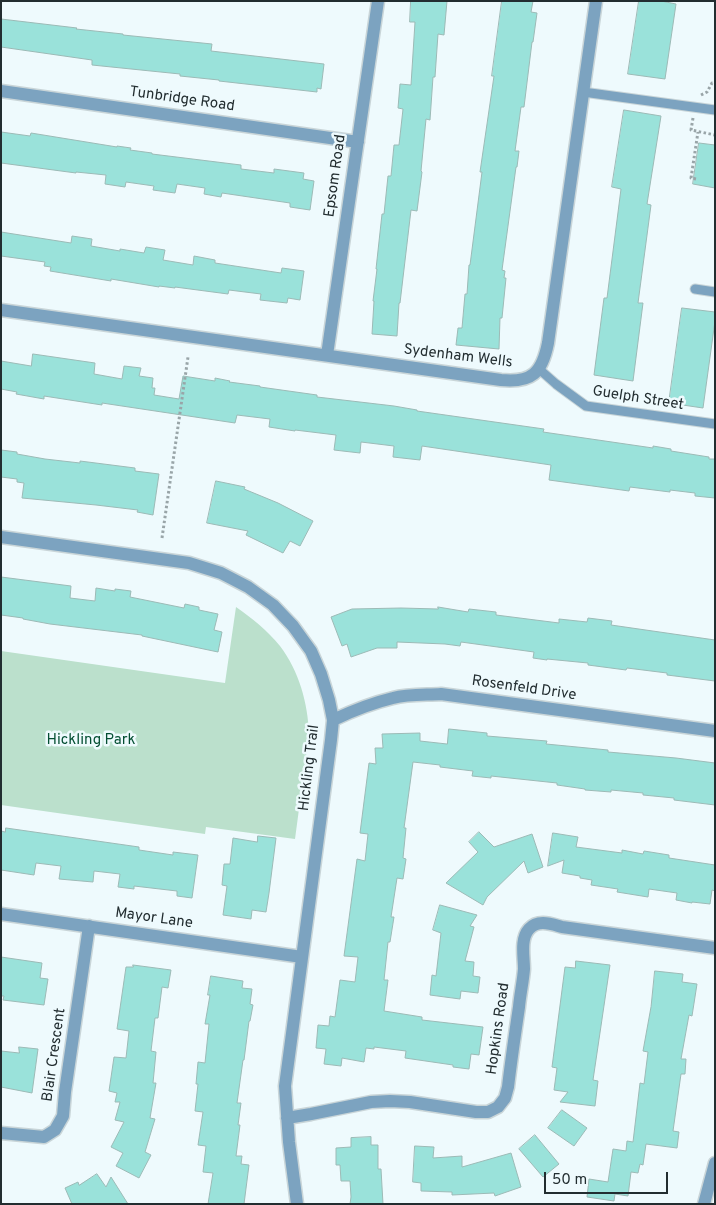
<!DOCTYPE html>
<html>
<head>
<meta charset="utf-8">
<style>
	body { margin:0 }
	#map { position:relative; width:716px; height:1205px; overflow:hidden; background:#eefafd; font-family:Overpass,sans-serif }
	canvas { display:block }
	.frame { position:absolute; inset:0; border:2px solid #222d30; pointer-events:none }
	.scale { position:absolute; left:544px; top:1172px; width:124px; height:22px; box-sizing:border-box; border:2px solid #222d30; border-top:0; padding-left:6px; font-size:15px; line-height:18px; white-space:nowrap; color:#222d30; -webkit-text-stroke:4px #eefafd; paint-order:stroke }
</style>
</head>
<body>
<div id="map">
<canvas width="716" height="1205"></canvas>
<div class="frame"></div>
<div class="scale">50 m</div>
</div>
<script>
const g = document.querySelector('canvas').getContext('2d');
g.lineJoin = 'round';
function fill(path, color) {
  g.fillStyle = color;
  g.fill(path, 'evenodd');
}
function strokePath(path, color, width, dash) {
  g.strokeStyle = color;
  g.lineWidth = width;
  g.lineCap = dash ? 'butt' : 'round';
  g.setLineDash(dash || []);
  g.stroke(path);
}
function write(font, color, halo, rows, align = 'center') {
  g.font = font + ' Overpass,sans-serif';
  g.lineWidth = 5;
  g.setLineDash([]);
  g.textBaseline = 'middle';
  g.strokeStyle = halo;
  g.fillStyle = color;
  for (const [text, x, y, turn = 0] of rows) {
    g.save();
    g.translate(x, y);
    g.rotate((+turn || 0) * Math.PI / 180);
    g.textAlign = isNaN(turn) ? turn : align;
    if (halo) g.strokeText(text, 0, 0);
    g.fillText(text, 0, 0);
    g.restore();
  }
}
const green = new Path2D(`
	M236,607C252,618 268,631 280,646C299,671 308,703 309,734L295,839L206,827L205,834L1,805V651L225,683Z`);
const building = new Path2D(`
	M411,1H447L444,35L438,34L435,77H433L430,120L426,119L421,171L422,172L417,211L411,210L400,303H399L397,336L372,334L374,301H373L377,269H376L382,214H384L388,176H391L394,145H399L403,109L398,108L400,84L411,85L415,22H410Z
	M502,1H533L531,12L537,13L533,42H532L524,107H521L515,151H519L517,167H516L502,270L505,271L504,278H506L502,318H500L499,349L456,345L458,328H462L465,294H467L469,265H470L482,172H480L494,76H492Z
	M639,1H661L676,4L665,79L628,74Z
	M1,19L77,28L76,29L123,34V35L212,44L211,51L324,64L321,89L317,88V92L219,81V80L180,76V74L92,65V60L1,47Z
	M624,110L661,116L647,204L651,205L638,303H643L633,381L594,375L604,298H607L621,189L612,187Z
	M1,132L30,136L31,133L117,147V146L131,148L130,150L152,153V154L241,165V169L274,173V169L304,173L303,179L314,181L310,210L290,207V203L222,193L221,197L204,194L205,188L177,184L175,193L153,190L154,186L126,182L125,187L105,184L106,175L76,172V173L1,163Z
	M699,143L715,145V188L693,184Z
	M1,232L71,243L72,236L92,239L91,246L120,251V249L144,253L146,247L165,250L163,260L193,265L194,256L215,260V263L281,273L282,268L304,271L300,300L288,298L287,303L260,300L261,294L229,290L228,294L175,287V288L159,286V287L111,279V281L50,271L51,267L44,266L45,262L1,256Z
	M682,308L715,312V321L703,408L669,403Z
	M33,354L95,363L94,374L122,379L124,366L141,368L139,376L153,378L152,388H155L154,395L179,399L183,376L215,381V378L230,381L229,382L260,386V387L317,395V397L394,406L417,410V411L544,429L543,432L653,448V446L671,449V451L709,457V459H715V498L695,496V493L670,490V492L630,487L629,491L549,480L551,465L422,446L420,460L393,457L394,446L361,442L360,453L334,450L336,435L295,430V431L269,427L270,419L237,415L235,423L102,403V405L44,396V399L16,394L17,392L1,389V361L31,366Z
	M1,450L17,452V454L45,459L80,463V461L135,468V471L159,474L153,515L137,512L138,510L96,505L22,498L24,483L17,482V479L1,477Z
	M216,481L245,487L244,489L278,503L313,521L300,546L290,541L283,553L246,535L248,531L207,523Z
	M1,577L71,586L70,598L95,601L96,588L115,591V589L131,591L130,597L184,608L185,604L199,607V610L218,614L214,630L222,632L218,652L142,636V635L50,624L23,619V618L1,615Z
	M438,607L468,612L469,609L496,612V615L559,623V619L587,622L588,618L612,621L611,625L715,640V681L667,675V673L627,668L626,670L588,665V663L547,659V660L533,658L534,652L461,642L460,646L445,644L397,642V648H377L351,657L347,644L342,646L331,617L352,609L401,608L438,609Z
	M449,729L487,733V736L547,741L546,744L608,750V752L676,758L715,763V805L674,800V798L643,795V793L611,790V792L585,790V789L557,785V783L491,776V778L472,776L473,771L440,767V765L413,762L404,828H406L403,858L406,859L403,879L397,878L391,917H394L390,942H388L384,980H388L384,1011L422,1017V1020L483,1027L479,1055L471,1054L469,1069L453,1067V1065L405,1058L406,1051L374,1047V1049L366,1048L364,1062L342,1058L341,1066L324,1064L326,1049L316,1048L318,1025L329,1026L330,1016L335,1017L340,980L355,982L358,957L344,956L357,859L365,861L368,834L360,833L369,763L376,764L375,748H383L382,734L420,733V741L447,744Z
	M6,828L139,847V850L173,855V852L198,855L192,898L177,896V891L134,886V889L118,887L120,874L94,871L93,882L59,879L61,866L36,863L34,875L1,870V831L5,832Z
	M479,832L494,847L532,834L543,867L528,873L524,861L487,897L483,905L446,883L478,852L469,842Z
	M553,833L578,837L576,847L622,853V850L643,854L644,851L669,855V858L715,865V891L712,890L710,904L692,902V903L676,900L677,893L649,889L648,897L617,892L618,889L591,885L592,880L580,878V876L562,873L564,860L548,866Z
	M258,836L276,838L269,893L266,912L252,910L251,919L223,915L227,886L222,885L224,864H230L233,838L257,842Z
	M440,905L477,915L470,926L474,927L465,961L474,962L473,976L480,977L478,993L461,991L460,999L430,995L432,975L436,976L441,933L433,930Z
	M1,957L42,963L40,978L48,979L44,1005L3,1000L4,996H1Z
	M576,961L610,965L593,1080L598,1081L595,1106L560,1102L568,1092L554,1090L557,1068L552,1067L565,967L575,968Z
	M133,965L171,970L168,988L162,987L158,1018H155L151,1051L156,1052L153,1083H156L150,1118L155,1119L145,1152L151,1155L139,1178L116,1166L123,1153L111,1147L124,1122L115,1120L120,1102H115L117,1093L109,1091L114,1057L126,1058L129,1031L117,1029L126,967H133Z
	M655,971L683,974L682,982L697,984L692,1016L689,1015L681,1059H686L685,1074H681L673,1131L679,1132L677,1148L646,1144L643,1165L640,1164L638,1173L631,1172L628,1196L615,1194L614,1201L587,1197L589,1179L608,1182L613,1149L626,1151L627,1141L633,1142L640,1083L644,1084L648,1052L643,1051L651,1007Z
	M211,976L243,981L242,988L252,989L250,1004L253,1005L250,1021H249L244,1060H243L237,1103H241L238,1125H240L236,1156H242L241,1164L249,1165L244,1204H208L213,1173L203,1172L206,1146L198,1145L203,1112L195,1111L198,1084H196L198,1062L205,1063L209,1024H205L210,995H208Z
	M19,1047L38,1049L32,1093L1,1087V1051L19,1053Z
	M562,1110L587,1128L574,1146L548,1128Z
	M535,1135L559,1164L543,1177L519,1149Z
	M371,1137V1145H378V1169H381L383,1204H350L351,1197L350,1181H341L340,1165H336V1148L351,1147V1138Z
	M415,1146L434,1147L433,1158L462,1156V1167L511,1153L521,1187L495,1196L494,1193L452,1195V1192L421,1191V1183L413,1182Z
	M97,1174L106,1187L111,1177L128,1204H72L65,1188L78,1182L79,1185Z`);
const path = new Path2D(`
	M701,95L707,92L712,83H715
	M693,118L691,130L715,135
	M696,179L691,178L698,132
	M162,538L188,357`);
const lane = new Path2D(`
	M583,92L715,110
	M695,289L715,292
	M539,369L556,384L586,406L715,424`);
const street = new Path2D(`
	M1,91L358,142
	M1,310L501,380C532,383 542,373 548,343L596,1
	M327,355L378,1
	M1,537L189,563L221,573L248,587L273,605L293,626L311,651L321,674L329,700L333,720L331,740L285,1086L289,1142L297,1204
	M333,720C352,711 372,703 393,698C408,694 425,695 441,694L715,731
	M1,914L302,957
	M287,1118L311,1114L371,1102L390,1101L410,1102L476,1112H488L498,1107L505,1098L508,1087C511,1061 515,1034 519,1007C520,995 523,982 524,969C524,957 520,939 529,929C538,919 551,924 562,927L715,948
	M1,1133L44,1137L55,1130L63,1116L65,1092L89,926
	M704,1204L715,1163`);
const streetNames = [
	["Tunbridge Road",182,100,8],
	["Epsom Road",336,176,-82],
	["Sydenham Wells",458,357,7],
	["Guelph Street",638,399,9],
	["Rosenfeld Drive",524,689,8],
	["Hickling Trail",310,768,-83],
	["Mayor Lane",154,919,8],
	["Hopkins Road",499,1029,-82],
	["Blair Crescent",55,1055,-82]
];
const parkNames = [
	["Hickling Park",91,741]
];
fill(green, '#bbe0cc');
fill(building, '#9ae2da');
strokePath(building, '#9cbab6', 1);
strokePath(lane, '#c9d5d8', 11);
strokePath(street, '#c9d5d8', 15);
strokePath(path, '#99a5a8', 3, [2.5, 2.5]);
strokePath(lane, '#7ca3c0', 9);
strokePath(street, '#7ca3c0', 12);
write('15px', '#222d30', '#eefafd', streetNames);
write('15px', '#044f33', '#eefafd', parkNames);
</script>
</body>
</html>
